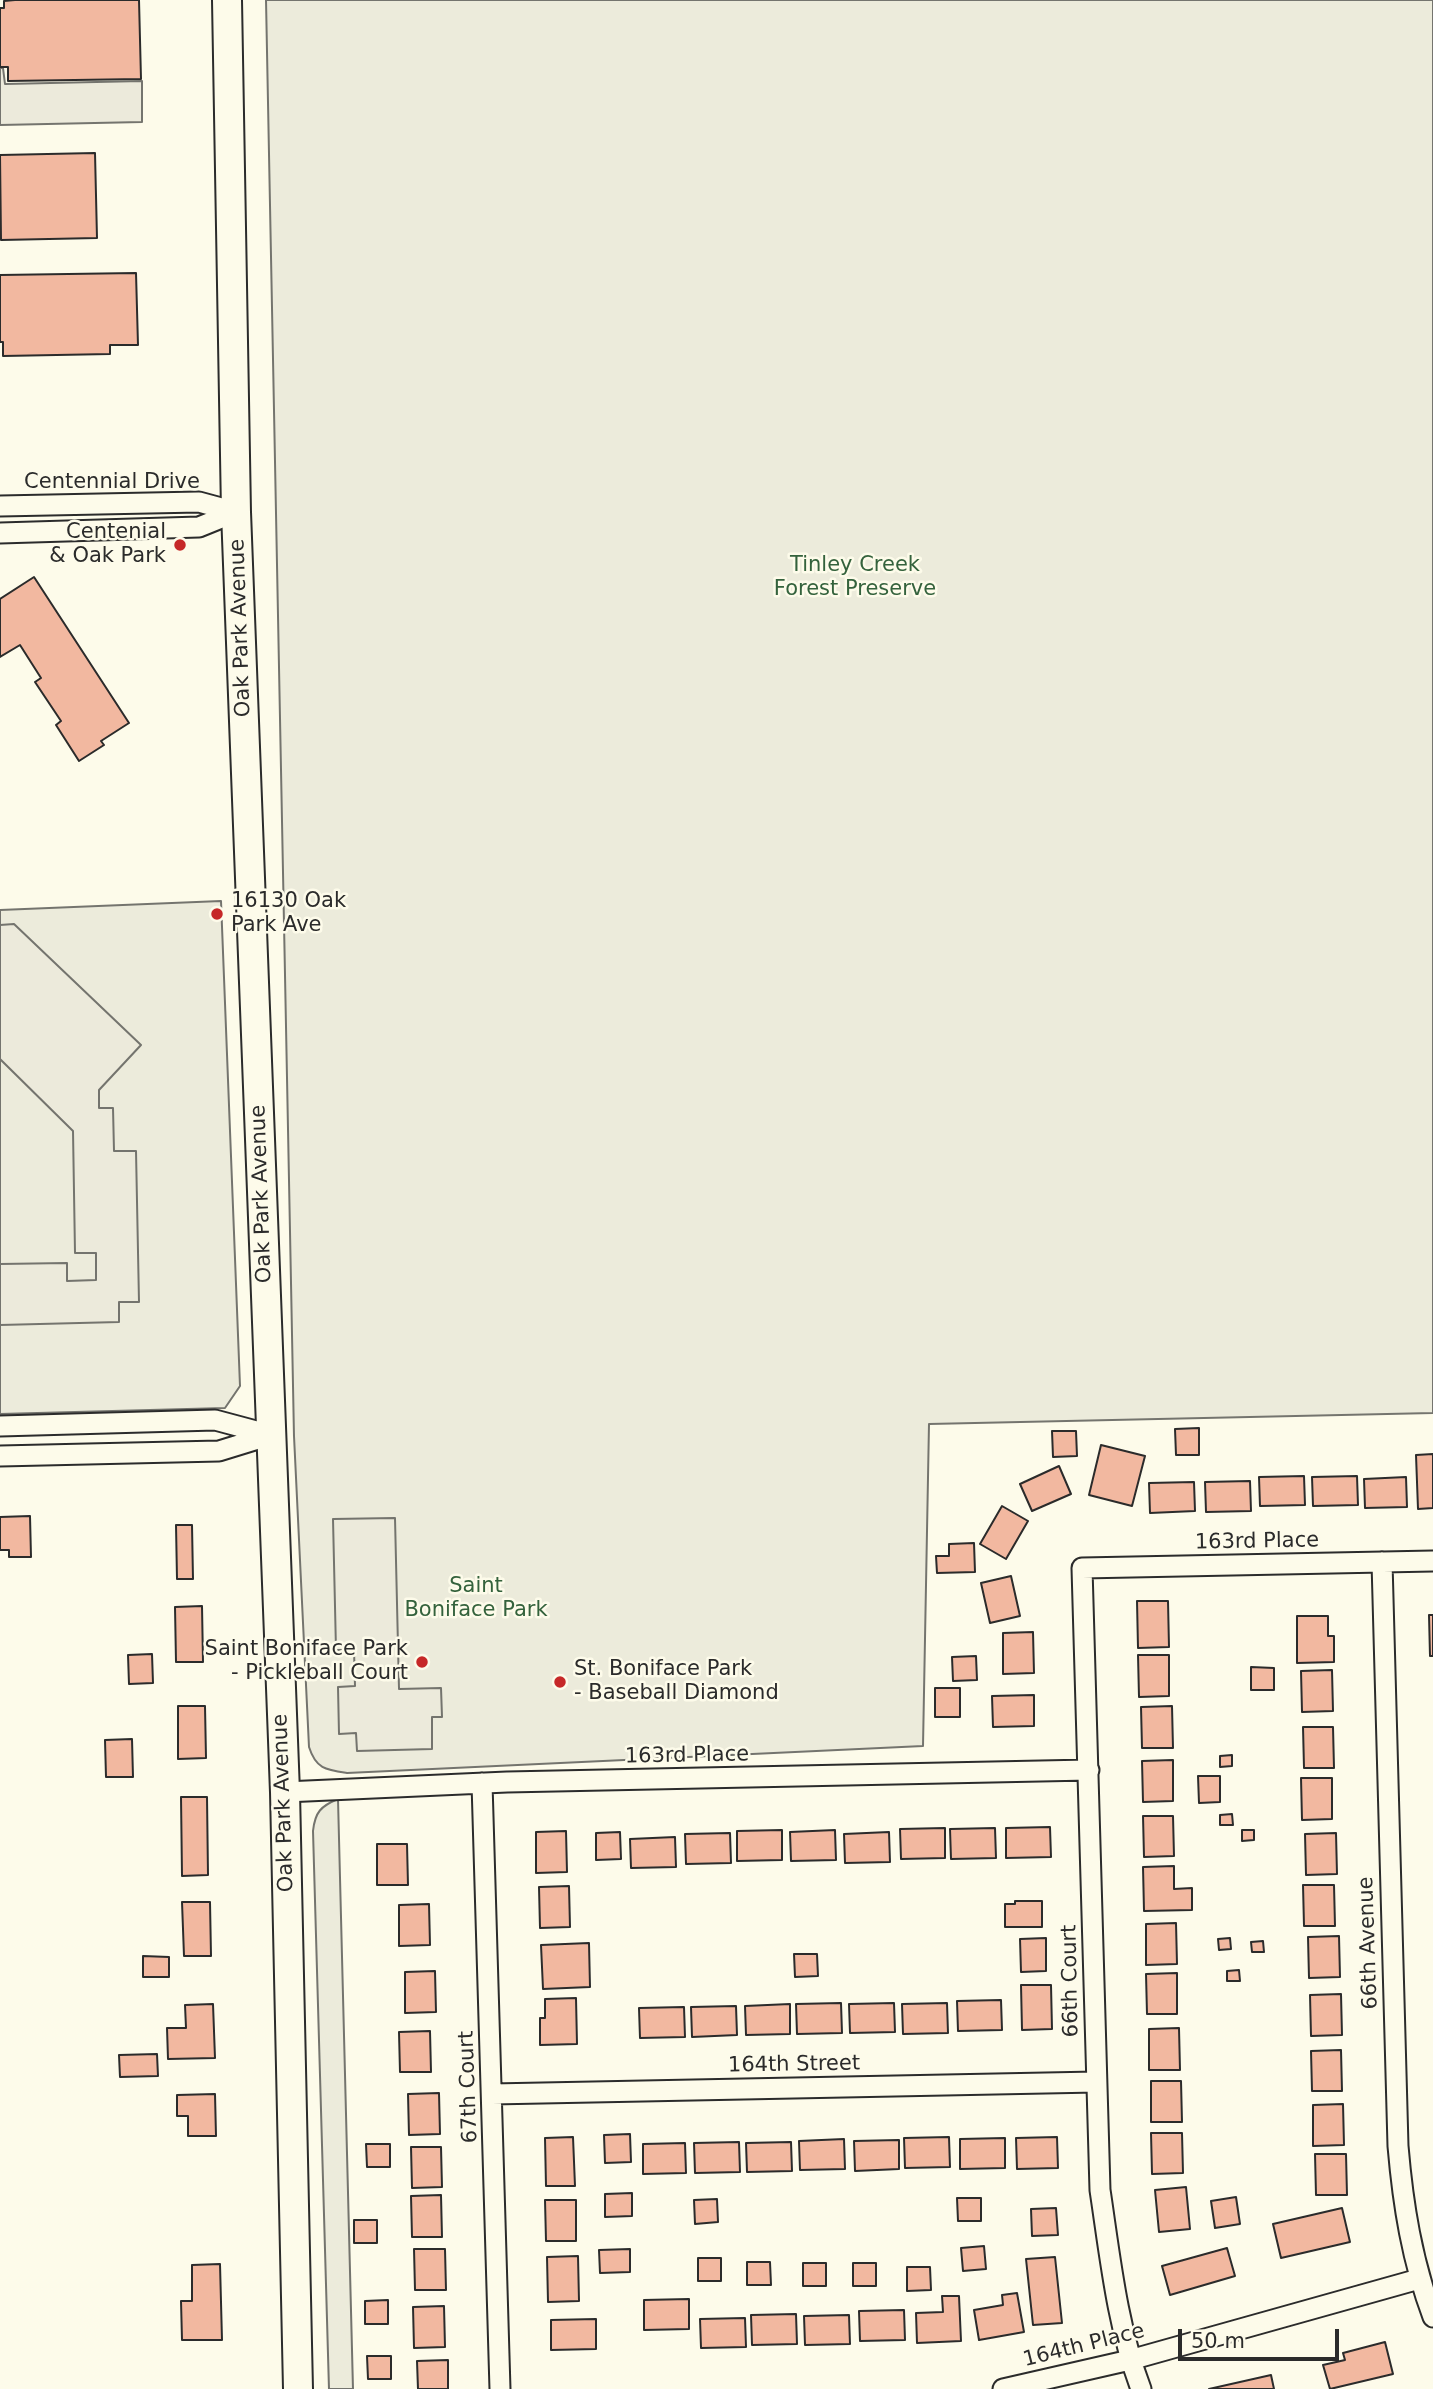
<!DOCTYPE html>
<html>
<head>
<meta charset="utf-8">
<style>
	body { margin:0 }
	#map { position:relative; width:1433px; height:2389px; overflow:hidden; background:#fdfbea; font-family:"DejaVu Sans",sans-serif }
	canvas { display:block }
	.scale { position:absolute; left:1178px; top:2329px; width:161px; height:32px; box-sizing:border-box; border:4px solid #2b2b2b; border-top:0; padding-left:9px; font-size:21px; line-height:24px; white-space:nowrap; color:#2b2b2b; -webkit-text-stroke:5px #fdfbea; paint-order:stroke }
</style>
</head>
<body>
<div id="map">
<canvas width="1433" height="2389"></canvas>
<div class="scale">50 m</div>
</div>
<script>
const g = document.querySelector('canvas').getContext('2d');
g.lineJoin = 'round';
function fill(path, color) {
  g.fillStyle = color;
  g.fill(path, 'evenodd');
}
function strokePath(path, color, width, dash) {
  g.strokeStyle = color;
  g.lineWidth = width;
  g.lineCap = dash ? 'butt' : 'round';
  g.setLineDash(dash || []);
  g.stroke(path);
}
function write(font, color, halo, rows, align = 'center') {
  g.font = font + ' "DejaVu Sans",sans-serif';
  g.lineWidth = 5;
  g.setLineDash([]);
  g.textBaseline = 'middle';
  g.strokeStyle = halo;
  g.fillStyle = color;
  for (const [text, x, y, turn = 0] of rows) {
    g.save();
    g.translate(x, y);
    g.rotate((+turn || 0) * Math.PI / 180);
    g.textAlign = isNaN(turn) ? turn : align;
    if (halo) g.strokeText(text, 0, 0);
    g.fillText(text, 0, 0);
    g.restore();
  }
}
const green = new Path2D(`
	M266,0H1433V1413L929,1424L923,1746L347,1773C326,1770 316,1769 309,1747L294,1436Z
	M221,901L240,1386L225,1408L0,1414V910Z
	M338,1799L353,2389H329L313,1831C315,1812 321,1806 338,1799Z`);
const parking = new Path2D(`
	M0,68H3L5,84L142,81V122L0,125Z
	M14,924L141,1045L99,1090V1108H113L114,1151H136L139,1302H119V1322L0,1325V1264L67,1263V1281L96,1280V1253H75L73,1131L0,1059V925Z
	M395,1518L399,1689L441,1688L442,1717H432V1749L357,1751L356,1733L339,1734L338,1687L355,1686L354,1650H336L333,1519Z`);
const building = new Path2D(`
	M15,0H139L141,79L8,81V67H0V8H4V1Z
	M95,153L97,238L1,240L0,155Z
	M136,273L138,345H110V354L3,356V342H0V275Z
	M34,577L129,723L101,741L104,745L79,761L56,725L61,721L35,682L41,678L20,645L0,657V599Z
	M1199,1428V1455H1176L1175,1429Z
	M1052,1431H1076L1077,1456L1053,1457Z
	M1101,1445L1145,1456L1132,1506L1089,1495Z
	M1433,1454V1508L1418,1509L1416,1455Z
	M1059,1466L1071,1494L1032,1511L1020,1484Z
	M1304,1476L1305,1505L1260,1506L1259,1477Z
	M1357,1476L1358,1505L1313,1506L1312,1477Z
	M1406,1477L1407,1507L1365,1508L1364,1479Z
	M1250,1481L1251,1511L1206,1512L1205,1482Z
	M1194,1482L1195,1511L1150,1513L1149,1483Z
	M1002,1506L1028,1521L1006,1559L980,1544Z
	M30,1516L31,1557H9V1550H0V1517Z
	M176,1525H192L193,1579H177Z
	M974,1543L975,1572L937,1573L936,1556H949V1544Z
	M1011,1576L1020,1616L990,1623L981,1583Z
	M1137,1601H1168L1169,1647L1138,1648Z
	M202,1606L203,1662H176L175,1607Z
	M1429,1615H1433V1656H1430Z
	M1297,1616H1328V1636H1334V1662L1297,1663Z
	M1033,1632L1034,1673L1003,1674V1633Z
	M152,1654L153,1683L129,1684L128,1655Z
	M1138,1655H1169V1696L1139,1697Z
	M976,1656L977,1680L953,1681L952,1657Z
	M1251,1667L1274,1668V1690H1251Z
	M1332,1670L1333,1711L1302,1712L1301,1671Z
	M935,1688H960V1717H935Z
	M1034,1695V1726L993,1727L992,1696Z
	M178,1706H205L206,1758L178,1759Z
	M1172,1706L1173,1748H1142L1141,1707Z
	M1303,1727H1333L1334,1768H1304Z
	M132,1739L133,1777H106L105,1740Z
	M1232,1755V1766L1220,1767V1756Z
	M1173,1760V1801L1143,1802L1142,1761Z
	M1198,1776H1220V1802L1199,1803Z
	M1301,1778H1332V1819L1302,1820Z
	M181,1797H207L208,1875L182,1876Z
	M1232,1814L1233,1825H1220V1815Z
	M1143,1816H1173L1174,1856L1144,1857Z
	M1050,1827L1051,1857L1006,1858V1828Z
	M945,1828V1858L901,1859L900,1829Z
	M995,1828L996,1858L951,1859L950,1829Z
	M782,1830V1860L737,1861V1831Z
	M835,1830L836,1860L791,1861L790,1832Z
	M1242,1830H1254V1840L1242,1841Z
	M566,1831L567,1872L536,1873V1832Z
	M620,1832L621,1859L596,1860V1833Z
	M889,1832L890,1862L845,1863L844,1834Z
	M730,1833L731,1863L686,1864L685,1834Z
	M1336,1833L1337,1874L1306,1875L1305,1834Z
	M675,1837L676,1867L631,1868L630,1839Z
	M377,1844H407L408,1885H377Z
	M1174,1866V1889L1192,1888V1910L1144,1911L1143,1867Z
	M1303,1885H1334L1335,1926H1304Z
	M569,1886L570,1927L540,1928L539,1887Z
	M1015,1901H1042V1927H1005V1904H1015Z
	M182,1902H210L211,1956H184Z
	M429,1904L430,1945L399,1946V1905Z
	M1176,1923L1177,1964L1146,1965V1924Z
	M1339,1936L1340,1977L1309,1978L1308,1937Z
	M1046,1938V1971L1021,1972L1020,1939Z
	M1230,1938L1231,1949L1219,1950L1218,1939Z
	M1263,1941L1264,1952H1252L1251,1942Z
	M589,1943L590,1987L543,1989L541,1945Z
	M794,1954H817L818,1976L795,1977Z
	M143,1956L169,1957V1977H143Z
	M1239,1970L1240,1981H1227V1971Z
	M435,1971L436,2012L405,2013V1972Z
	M1177,1973V2014H1147L1146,1974Z
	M1021,1985H1051L1052,2029L1022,2030Z
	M1341,1994L1342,2035L1311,2036L1310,1995Z
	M576,1998L577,2044L540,2045V2018H545V1999Z
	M1001,2000L1002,2030L958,2031L957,2001Z
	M841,2003L842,2033L797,2034L796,2004Z
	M894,2003L895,2032L850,2033L849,2004Z
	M947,2003L948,2033L903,2034L902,2004Z
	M213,2004L215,2058L168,2059L167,2028H186L185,2005Z
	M790,2004V2034L746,2035L745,2006Z
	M736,2006L737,2035L692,2037L691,2007Z
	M684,2007L685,2037L640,2038L639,2008Z
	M1179,2028L1180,2070H1149V2029Z
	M430,2031L431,2072H400L399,2032Z
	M1341,2050L1342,2091H1312L1311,2051Z
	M157,2054L158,2076L120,2077L119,2055Z
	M1151,2081H1181L1182,2122H1151Z
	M439,2093L440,2134L409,2135L408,2094Z
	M215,2094L216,2136H188V2116H177V2095Z
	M1343,2104L1344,2145L1313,2146V2105Z
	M1151,2133H1182L1183,2173L1152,2174Z
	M630,2134L631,2162L605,2163L604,2135Z
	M573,2137L575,2186H546L545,2138Z
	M949,2137L950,2167L905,2168L904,2138Z
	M1057,2137L1058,2168L1017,2169L1016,2138Z
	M1005,2138V2168L960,2169V2139Z
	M844,2139L845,2169L800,2170L799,2141Z
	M899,2140V2169L855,2171L854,2141Z
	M739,2142L740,2172L695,2173L694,2143Z
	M791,2142L792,2171L747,2172L746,2143Z
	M685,2143L686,2173L643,2174V2144Z
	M366,2144H390V2167H367Z
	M411,2147H441L442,2187L412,2188Z
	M1315,2154H1346L1347,2195H1316Z
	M1186,2187L1190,2229L1159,2232L1155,2190Z
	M632,2193V2216L605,2217V2194Z
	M441,2195L442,2237H412L411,2196Z
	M1236,2197L1240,2224L1215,2228L1211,2201Z
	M957,2198H981V2221H958Z
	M717,2199L718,2222L695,2224L694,2200Z
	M545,2200H576V2241H546Z
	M1056,2208L1058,2235L1032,2236L1031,2209Z
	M1342,2208L1350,2242L1281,2258L1273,2224Z
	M354,2220H377V2243H354Z
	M984,2246L986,2269L963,2271L961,2248Z
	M1227,2248L1235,2276L1170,2295L1162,2266Z
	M414,2249H445L446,2290H415Z
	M630,2249V2272L600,2273L599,2250Z
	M578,2256L579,2301L548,2302L547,2257Z
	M1055,2257L1062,2323L1033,2325L1026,2259Z
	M698,2258H721V2281H698Z
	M747,2262H770L771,2285H747Z
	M803,2263H826V2286H803Z
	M853,2263H876V2286H853Z
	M220,2264L222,2340H182L181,2301H192V2265Z
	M907,2267H930L931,2290L907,2291Z
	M1017,2293L1024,2332L979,2340L974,2310L1003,2305L1002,2295Z
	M942,2296H959L961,2341L917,2343L916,2313L943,2312Z
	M689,2299V2329L644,2330V2300Z
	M388,2300V2324H365V2301Z
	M444,2306L445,2347L414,2348L413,2307Z
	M904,2310L905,2340L860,2341L859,2311Z
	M796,2314L797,2344L752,2345L751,2315Z
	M849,2315L850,2344L805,2345L804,2316Z
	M745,2318L746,2347L701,2348L700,2319Z
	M596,2319V2349L551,2350V2320Z
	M1385,2342L1393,2374L1330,2389L1323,2365L1345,2360L1343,2353Z
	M367,2356H391V2379H368Z
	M448,2360V2389H418L417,2361Z
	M1271,2375L1274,2389H1209Z`);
const street = new Path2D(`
	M0,506L199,502L236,512
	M0,533L199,527L236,512
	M0,1426L215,1420L271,1435
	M0,1456L219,1451L271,1435
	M1382,1562L1398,2146C1403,2205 1412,2261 1433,2317
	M482,1783L500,2389
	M285,1792L507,1782L1089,1770
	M492,2094L1096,2082
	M1003,2389L1130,2360L1419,2279
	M1141,2389C1117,2326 1110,2256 1100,2190L1082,1568L1433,1561`);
const secondary = new Path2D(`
	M227,0L236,512L285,1792L298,2389`);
const markers = [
	[180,545,7,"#c62828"],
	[217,914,7,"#c62828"],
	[422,1662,7,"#c62828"],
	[560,1682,7,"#c62828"]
];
const streetNames = [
	["Centennial Drive",112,483],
	["Oak Park Avenue",241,628,-92],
	["Oak Park Avenue",262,1194,-92],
	["163rd Place",1257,1542,-1],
	["163rd Place",687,1756,-1],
	["Oak Park Avenue",284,1803,-92],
	["66th Avenue",1369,1943,-92],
	["66th Court",1071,1981,-91],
	["164th Street",794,2065,-1],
	["67th Court",469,2087,-92],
	["164th Place",1084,2346,-14]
];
const poiNames = [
	["Centenial",166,533],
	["& Oak Park",166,557],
	["16130 Oak",231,902,"left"],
	["Park Ave",231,926,"left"],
	["Saint Boniface Park",408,1650],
	["- Pickleball Court",408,1674],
	["St. Boniface Park",574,1670,"left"],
	["- Baseball Diamond",574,1694,"left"]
];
const parkNames = [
	["Tinley Creek",855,566],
	["Forest Preserve",855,590],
	["Saint",476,1587],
	["Boniface Park",476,1611]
];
fill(green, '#ecebdb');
strokePath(green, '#74746e', 2);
fill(parking, '#eceadb');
strokePath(parking, '#74746e', 2);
fill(building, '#f2b8a0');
strokePath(building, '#2b2b2b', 2);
strokePath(street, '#2b2b2b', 23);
strokePath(secondary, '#2b2b2b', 32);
strokePath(street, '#fdfbea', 19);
strokePath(secondary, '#fdfbea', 28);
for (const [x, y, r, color] of markers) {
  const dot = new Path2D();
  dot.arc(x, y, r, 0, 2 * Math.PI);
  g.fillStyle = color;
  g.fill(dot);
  strokePath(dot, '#fdfbea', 2.5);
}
write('21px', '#2b2b2b', '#fdfbea', streetNames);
write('21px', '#2b2b2b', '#fdfbea', poiNames, 'right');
write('21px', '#34623c', '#fdfbea', parkNames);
</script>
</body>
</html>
